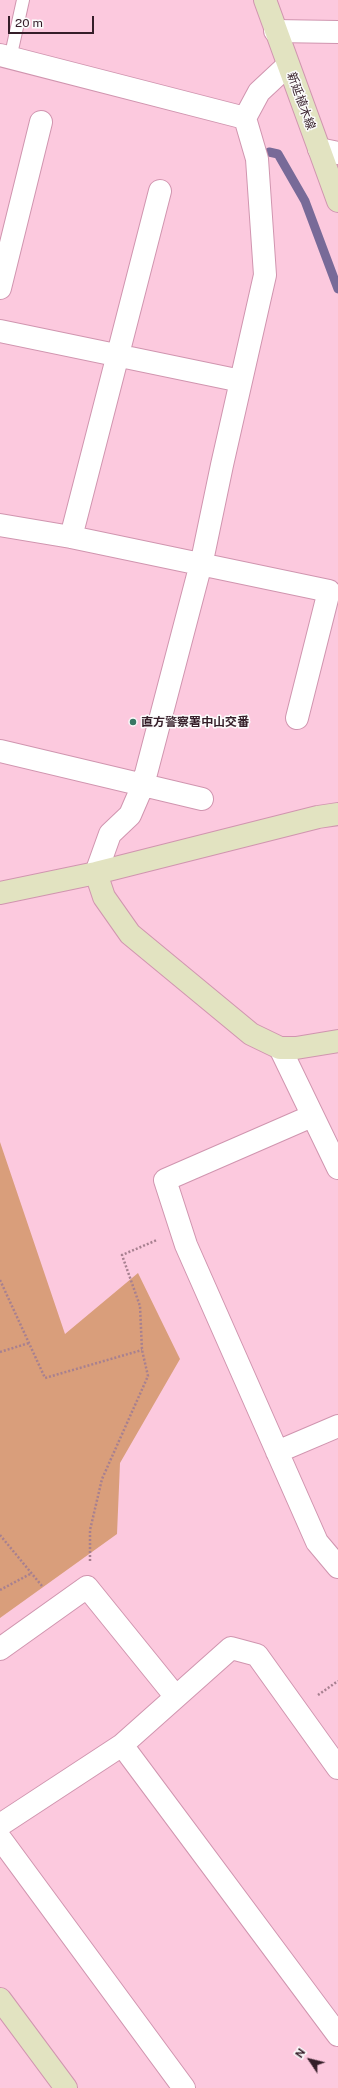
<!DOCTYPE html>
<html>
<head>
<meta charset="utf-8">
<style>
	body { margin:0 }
	#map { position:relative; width:338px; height:2088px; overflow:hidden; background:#fcc9de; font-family:"Public Sans",sans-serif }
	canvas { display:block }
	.north { position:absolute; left:290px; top:2040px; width:40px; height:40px; -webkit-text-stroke:3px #fbfbfb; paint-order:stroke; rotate:305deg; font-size:11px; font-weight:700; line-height:16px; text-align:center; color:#351e29 }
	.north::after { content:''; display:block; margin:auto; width:14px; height:18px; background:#351e29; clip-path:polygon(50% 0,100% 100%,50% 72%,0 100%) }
	.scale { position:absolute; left:8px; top:16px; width:86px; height:18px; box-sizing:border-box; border:2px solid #351e29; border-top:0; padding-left:5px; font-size:12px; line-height:14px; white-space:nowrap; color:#351e29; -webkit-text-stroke:3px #fbfbfb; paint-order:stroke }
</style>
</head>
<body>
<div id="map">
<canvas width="338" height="2088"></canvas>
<div class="north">N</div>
<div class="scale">20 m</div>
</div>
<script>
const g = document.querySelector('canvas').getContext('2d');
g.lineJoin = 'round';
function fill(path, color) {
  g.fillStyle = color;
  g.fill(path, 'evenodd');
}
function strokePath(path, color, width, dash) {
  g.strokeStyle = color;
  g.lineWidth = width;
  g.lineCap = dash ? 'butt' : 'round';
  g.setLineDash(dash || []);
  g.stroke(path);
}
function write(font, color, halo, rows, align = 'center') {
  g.font = font + ' "Public Sans","Noto Sans JP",sans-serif';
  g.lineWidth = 3;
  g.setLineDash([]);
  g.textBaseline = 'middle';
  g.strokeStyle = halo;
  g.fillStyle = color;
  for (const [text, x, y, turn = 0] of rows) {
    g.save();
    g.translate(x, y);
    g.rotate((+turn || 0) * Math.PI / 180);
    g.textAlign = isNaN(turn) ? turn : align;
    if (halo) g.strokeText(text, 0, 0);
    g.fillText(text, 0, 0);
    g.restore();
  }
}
const green = new Path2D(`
	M0,1142L65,1334L138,1273L180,1359L120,1463L117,1534L0,1618Z`);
const stream = new Path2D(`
	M269,152L278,154L305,201L338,289`);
const path = new Path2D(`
	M0,1280L45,1378L142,1350
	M0,1352L29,1343
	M0,1535L42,1586
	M90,1561V1530L102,1479L148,1376L142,1350L140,1306L122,1255L157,1240
	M0,1590L32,1573
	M318,1695L338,1681`);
const lane = new Path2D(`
	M10,59L23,0`);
const street = new Path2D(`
	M275,31L338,32
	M0,55L245,118
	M319,149L338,153
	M0,288L41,122
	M0,331L241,381
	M0,525L71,537L329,591L297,718
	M71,537L160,191
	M0,751L202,799
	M96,873L110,834L130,815L143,785L203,556L222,465L265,275L257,159L245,118L259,92L288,65
	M280,1048L338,1168
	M312,1116L165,1180L186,1245L317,1542L338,1567
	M277,1452L338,1426
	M0,1649L87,1587L176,1697
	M122,1745L338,2035
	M0,1825L122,1745L231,1648L257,1655L338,1768
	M0,1838L184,2088`);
const secondary = new Path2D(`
	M265,0L338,201
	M96,873L104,897L130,934L251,1034L280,1048H296L338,1041
	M0,893L96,873L318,817L338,814
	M0,1999L66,2088`);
const markers = [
	[133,722,4,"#387764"]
];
const streetNames = [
	["新延植木線",301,101,70]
];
const poiNames = [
	["直方警察署中山交番",141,722]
];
fill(green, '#d99e7b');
strokePath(stream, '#786a98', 9);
strokePath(lane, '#d095af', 14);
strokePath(street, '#d095af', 24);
strokePath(secondary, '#d095af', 24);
strokePath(path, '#a78090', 2.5, [2, 2]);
strokePath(lane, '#fff', 12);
strokePath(street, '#fff', 22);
strokePath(secondary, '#e2e3c1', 22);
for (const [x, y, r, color] of markers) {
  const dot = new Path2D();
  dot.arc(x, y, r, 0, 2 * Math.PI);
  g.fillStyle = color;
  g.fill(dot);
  strokePath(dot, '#fbfbfb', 1.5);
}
write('12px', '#351e29', '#fbfbfb', streetNames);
write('bold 12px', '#351e29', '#fbfbfb', poiNames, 'left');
</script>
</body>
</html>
